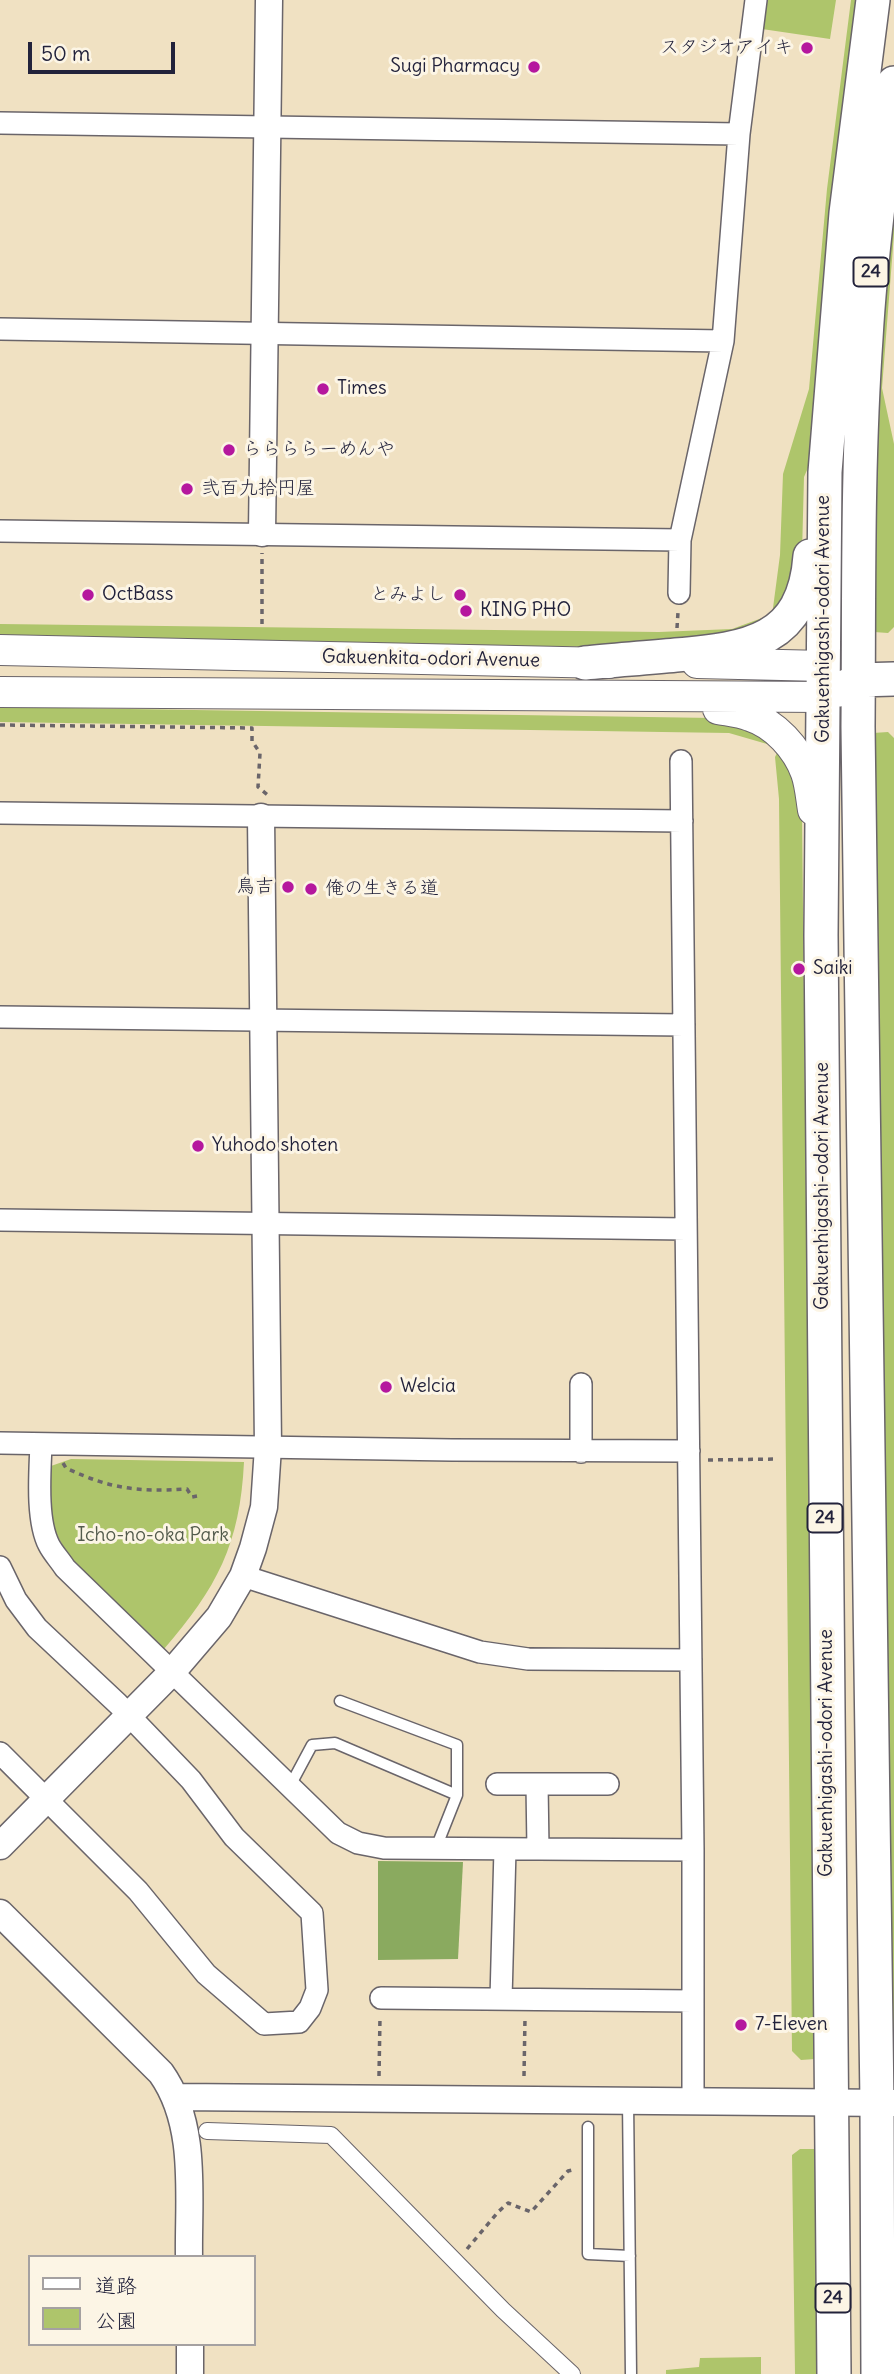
<!DOCTYPE html>
<html>
<head>
<meta charset="utf-8">
<style>
	body { margin:0 }
	#map { position:relative; width:894px; height:2374px; overflow:hidden; background:#f0e1c2; font-family:Delius,"Klee One",sans-serif }
	canvas { display:block }
	.legend { position:absolute; left:28px; top:2255px; width:228px; height:91px; box-sizing:border-box; background:#fcf5e5; border:2px solid #a5a1a1; margin:0; padding:9px 12px; list-style:none; font-size:21px; color:#22223b }
	.legend li { display:flex; align-items:center; gap:14px; height:35px }
	.legend b { width:35px; border:2px solid #a5a1a1 }
	.scale { position:absolute; left:28px; top:42px; width:147px; height:32px; box-sizing:border-box; border:4px solid #22223b; border-top:0; padding-left:9px; font-size:21px; line-height:24px; white-space:nowrap; color:#22223b; -webkit-text-stroke:5px #fcf5e5; paint-order:stroke }
</style>
</head>
<body>
<div id="map">
<canvas width="894" height="2374"></canvas>
<ul class="legend">
<li><b style="height:9px;background:#fff"></b>道路</li>
<li><b style="height:19px;background:#aec56b"></b>公園</li>
</ul>
<div class="scale">50 m</div>
</div>
<script>
const g = document.querySelector('canvas').getContext('2d');
g.lineJoin = 'round';
function fill(path, color) {
  g.fillStyle = color;
  g.fill(path, 'evenodd');
}
function strokePath(path, color, width, dash) {
  g.strokeStyle = color;
  g.lineWidth = width;
  g.lineCap = dash ? 'butt' : 'round';
  g.setLineDash(dash || []);
  g.stroke(path);
}
function write(font, color, halo, rows, align = 'center') {
  g.font = font + ' Delius,"Klee One",sans-serif';
  g.lineWidth = 6;
  g.setLineDash([]);
  g.textBaseline = 'middle';
  g.strokeStyle = halo;
  g.fillStyle = color;
  for (const [text, x, y, turn = 0] of rows) {
    g.save();
    g.translate(x, y);
    g.rotate((+turn || 0) * Math.PI / 180);
    g.textAlign = isNaN(turn) ? turn : align;
    if (halo) g.strokeText(text, 0, 0);
    g.fillText(text, 0, 0);
    g.restore();
  }
}
const green = new Path2D(`
	M764,0H836L830,39L762,29Z
	M851,0H860L813,456L804,477L802,553L779,614L773,608L780,555L783,474L809,389L827,189Z
	M894,159V234L882,388L894,444V627L888,633L874,632L877,478L873,387Z
	M762,618L754,633L599,647L0,639V624L659,632L732,629Z
	M0,707L713,718L772,738L767,744L729,733L0,722Z
	M888,732L894,738V2058H887L873,733Z
	M777,753L788,755L802,814L815,2059L801,2060L792,2051L779,799L775,757Z
	M71,1459L244,1462C240,1544 217,1588 164,1649C130,1617 57,1560 50,1514C48,1499 50,1481 51,1466Z
	M800,2149H815L818,2374H795L792,2155Z
	M761,2357V2374H666V2370L699,2367L700,2358Z`);
const forest = new Path2D(`
	M378,1861L463,1862L458,1959L378,1960Z`);
const path = new Path2D(`
	M262,624V553
	M677,628L678,612
	M0,725L252,728V741L260,753L258,787L269,796
	M708,1460L778,1459
	M63,1463L66,1468C111,1489 137,1492 187,1489L192,1497L197,1496
	M379,2076L380,2017
	M524,2076L525,2018
	M467,2249L498,2212L508,2203L531,2212L568,2171L572,2170`);
const service = new Path2D(`
	M340,1701L457,1745V1795
	M290,1786L312,1745L335,1743L457,1795L436,1848
	M628,2100L631,2374
	M588,2127V2254L630,2256`);
const pedestrian = new Path2D(`
	M207,2131L331,2135L503,2310L572,2374`);
const minor = new Path2D(`
	M0,123L739,134
	M0,329L723,341
	M0,531L680,540
	M679,593L680,540L723,341L739,134L756,0
	M681,761L693,1850V2100
	M0,813L682,821
	M0,1017L684,1025
	M0,1220L686,1229
	M0,1443L452,1450L689,1451
	M41,1444C40,1472 36,1520 49,1545C53,1553 60,1560 65,1568L338,1833L358,1843L384,1848L693,1850
	M581,1452V1384
	M0,1567L16,1600L37,1628L118,1704L191,1780L234,1837L312,1913L317,1990L310,2008L299,2022L264,2024L206,1974L138,1891L0,1753
	M243,1576L480,1652L528,1659L691,1660
	M497,1784H608
	M537,1784L538,1849
	M381,1998L693,2001
	M501,1999L505,1849`);
const tertiary = new Path2D(`
	M262,533L269,0
	M0,1846L172,1672L219,1617L243,1576L253,1548L264,1507L268,1447L261,817
	M0,1913L161,2073C198,2125 188,2196 189,2257
	M176,2097L894,2103
	M190,2344V2374`);
const secondary = new Path2D(`
	M0,650L609,663
	M697,663L824,666
	M0,692L824,697
	M718,709C728,711 740,712 750,716C775,724 797,748 806,773C810,784 811,798 813,810`);
const primary = new Path2D(`
	M585,663C615,660 646,658 676,655C748,649 804,641 810,556
	M839,690L858,680L894,679
	M834,2374L821,935L825,472L846,213L873,0
	M878,2374L877,2103L858,727C859,597 857,467 866,338C871,252 882,168 894,83`);
const markers = [
	[807,48,7,"#b5179e"],
	[534,67,7,"#b5179e"],
	[323,389,7,"#b5179e"],
	[229,450,7,"#b5179e"],
	[187,489,7,"#b5179e"],
	[88,595,7,"#b5179e"],
	[460,595,7,"#b5179e"],
	[466,611,7,"#b5179e"],
	[288,887,7,"#b5179e"],
	[311,889,7,"#b5179e"],
	[799,969,7,"#b5179e"],
	[198,1146,7,"#b5179e"],
	[386,1387,7,"#b5179e"],
	[741,2025,7,"#b5179e"]
];
const shields = [
	[871,272,35],
	[825,1518,35],
	[833,2298,35]
];
const shieldNames = [
	["24",871,272],
	["24",825,1518],
	["24",833,2298]
];
const poiNames = [
	["スタジオアイキ",793,48,"right"],
	["Sugi Pharmacy",520,67,"right"],
	["Times",337,389],
	["ららららーめんや",243,450],
	["弐百九拾円屋",201,489],
	["OctBass",102,595],
	["とみよし",446,595,"right"],
	["KING PHO",480,611],
	["鳥吉",274,887,"right"],
	["俺の生きる道",325,889],
	["Saiki",813,969],
	["Yuhodo shoten",212,1146],
	["Welcia",400,1387],
	["7-Eleven",755,2025]
];
const streetNames = [
	["Gakuenhigashi-odori Avenue",824,619,-90],
	["Gakuenkita-odori Avenue",431,659,1],
	["Gakuenhigashi-odori Avenue",823,1186,-90],
	["Gakuenhigashi-odori Avenue",827,1753,-90]
];
const parkNames = [
	["Icho-no-oka Park",153,1536]
];
fill(green, '#aec56b');
fill(forest, '#8aaa5f');
strokePath(service, '#6a656a', 13);
strokePath(pedestrian, '#6a656a', 18);
strokePath(minor, '#6a656a', 24);
strokePath(tertiary, '#6a656a', 29);
strokePath(secondary, '#6a656a', 32);
strokePath(primary, '#6a656a', 36);
strokePath(path, '#6a656a', 3.5, [5, 5]);
strokePath(service, '#fff', 10);
strokePath(pedestrian, '#fff', 16);
strokePath(minor, '#fff', 21);
strokePath(tertiary, '#fff', 26);
strokePath(secondary, '#fff', 30);
strokePath(primary, '#fff', 33);
for (const [x, y, r, color] of markers) {
  const dot = new Path2D();
  dot.arc(x, y, r, 0, 2 * Math.PI);
  g.fillStyle = color;
  g.fill(dot);
  strokePath(dot, '#fcf5e5', 2.5);
}
for (const [x, y, w] of shields) {
  const box = new Path2D();
  box.roundRect(x - w / 2, y - 14.5, w, 29, 5);
  g.fillStyle = '#fcf5e5';
  g.fill(box);
  strokePath(box, '#22223b', 2);
}
write('bold 18px', '#22223b', null, shieldNames);
write('19px', '#22223b', '#fcf5e5', poiNames, 'left');
write('19px', '#22223b', '#fcf5e5', streetNames);
write('19px', '#535b4c', '#fcf5e5', parkNames);
</script>
</body>
</html>
